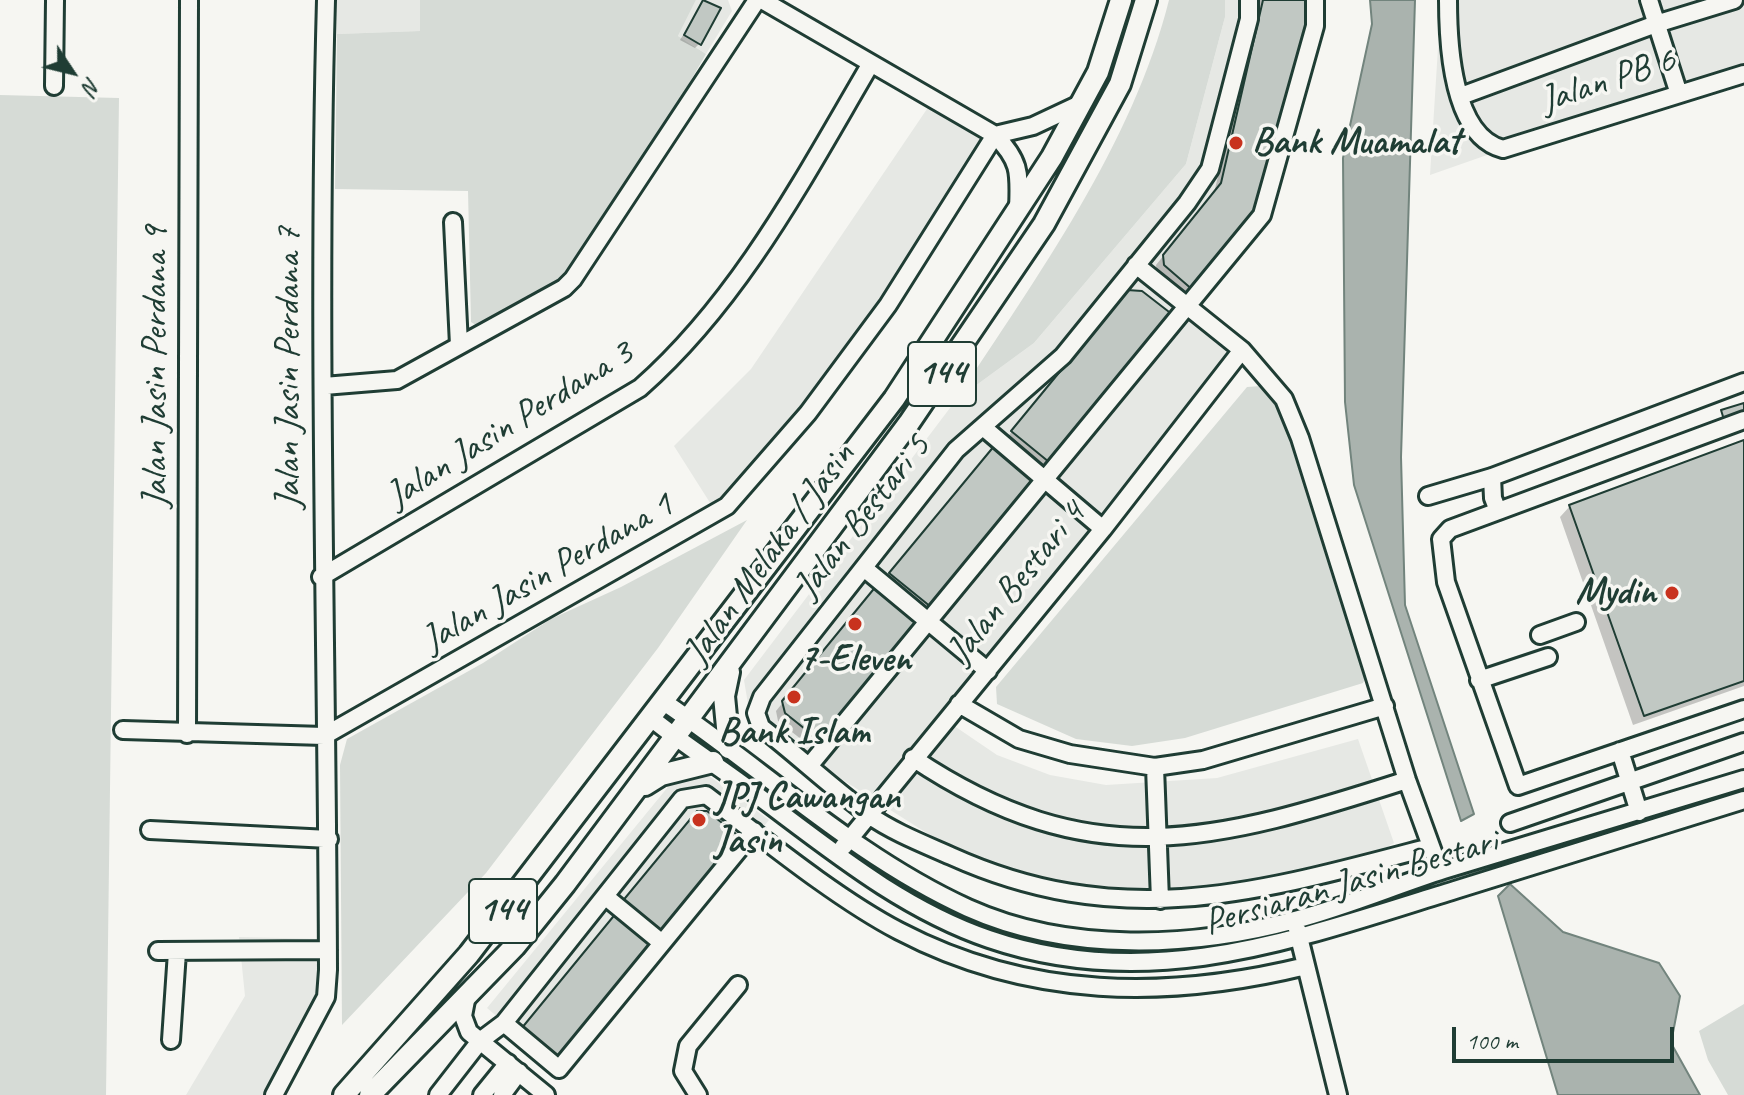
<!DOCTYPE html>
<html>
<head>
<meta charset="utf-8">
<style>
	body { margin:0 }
	#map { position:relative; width:1744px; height:1095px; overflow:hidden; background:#f6f6f2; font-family:Caveat,sans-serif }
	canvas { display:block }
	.north { position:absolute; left:32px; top:32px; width:80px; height:80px; -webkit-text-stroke:6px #f6f6f2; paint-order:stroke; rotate:125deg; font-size:22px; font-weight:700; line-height:32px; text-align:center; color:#1f3d34 }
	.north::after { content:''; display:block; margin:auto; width:28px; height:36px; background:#1f3d34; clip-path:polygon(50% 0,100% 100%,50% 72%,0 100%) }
	.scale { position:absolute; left:1452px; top:1027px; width:222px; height:36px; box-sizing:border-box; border:4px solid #1f3d34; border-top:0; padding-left:10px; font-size:24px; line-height:28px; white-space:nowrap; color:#1f3d34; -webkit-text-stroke:6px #f6f6f2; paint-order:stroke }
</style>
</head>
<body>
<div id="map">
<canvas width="1744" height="1095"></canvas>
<div class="north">N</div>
<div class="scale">100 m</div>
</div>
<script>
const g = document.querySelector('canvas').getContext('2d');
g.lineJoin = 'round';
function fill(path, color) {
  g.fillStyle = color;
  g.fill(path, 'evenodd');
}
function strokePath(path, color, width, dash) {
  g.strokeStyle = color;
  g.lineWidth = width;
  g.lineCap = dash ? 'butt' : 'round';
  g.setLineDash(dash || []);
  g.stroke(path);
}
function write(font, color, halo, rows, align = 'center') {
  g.font = font + ' Caveat,sans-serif';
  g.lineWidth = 7;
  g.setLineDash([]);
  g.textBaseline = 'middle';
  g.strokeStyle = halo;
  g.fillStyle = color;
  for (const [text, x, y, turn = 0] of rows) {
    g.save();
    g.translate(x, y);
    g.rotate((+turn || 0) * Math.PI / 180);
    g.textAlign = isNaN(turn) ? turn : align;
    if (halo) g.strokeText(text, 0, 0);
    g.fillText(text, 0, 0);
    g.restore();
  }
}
const built = new Path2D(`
	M337,0H420L421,31L337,34Z
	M696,0H728L732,11L706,54L678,36Z
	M1225,0H1326L1324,32L1275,207L1195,306L1251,350L944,719L997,755L1050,775L1106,785L1217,778L1358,739L1394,843L1368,858L1177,893L1091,890L1011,871L941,842L751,722L744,680L956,400L1034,343L1186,164L1225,17Z
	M1441,0H1744V65L1430,175Z
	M929,106L990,137L938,224L789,435L714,509L674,446L751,369Z
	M708,775L769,820L563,1072L487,1008L672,782Z
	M239,937L322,939L321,993L268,1095H186L245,996Z`);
const green = new Path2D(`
	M420,0H696L678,36L706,54L634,178L559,281L479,327L471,322L468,191L335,189L337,34L420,31Z
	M1169,0H1225V17L1186,164L1034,343L956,400C1037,276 1132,146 1169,0Z
	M0,95L119,98L106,1095H0Z
	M1261,386L1277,400L1368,672L1363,683L1185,738L1132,746L1076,739L997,704L996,687L1247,387Z
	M747,520L658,648L486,873L342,1025L340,765L347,739L483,663L551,619L621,587Z
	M1744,1004V1095H1728L1708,1060L1699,1031Z`);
const water = new Path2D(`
	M1370,0H1415L1401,457L1405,605L1474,814L1461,821L1354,485L1345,402L1343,158L1372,24Z
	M1510,884L1563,932L1659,963L1680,996L1671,1043L1700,1095H1558L1498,896Z`);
const shadow = new Path2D(`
	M1255,0H1310L1263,204L1185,297L1157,273L1156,265L1214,193L1256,19Z
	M704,1L699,44L695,48L680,40Z
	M1120,301L1048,461L1040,469L1005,440Z
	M1744,442V686L1633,725L1560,517L1570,506Z
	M987,455L1034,479L922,614L883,582Z
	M870,596L819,739L811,747L778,721L776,711Z`);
const building = new Path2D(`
	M703,0L721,8L701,45L684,35Z
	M1263,0H1312V25L1265,205L1194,291L1164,265L1163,255L1221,183Z
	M1127,290L1142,291L1173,315L1049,462L1011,431Z
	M1744,403V417L1725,423L1721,410Z
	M1744,440V681L1644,716L1569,505Z
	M995,445L1037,478L931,607L889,573Z
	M877,585L921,621L820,741L785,713L782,701Z
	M697,811H707L740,837L660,935L621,903Z
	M617,912L655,943L558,1060L521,1029Z`);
const minor = new Path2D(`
	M762,0L995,135C1022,163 1019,174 1018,211
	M1249,0V19L1210,169L1187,203L1063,356L956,450L762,697L756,713L761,727C797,755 832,788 869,815C893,832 924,844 951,856C1122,933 1259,892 1430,847
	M1448,0C1448,43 1452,136 1503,149L1744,74
	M1649,0L1678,91
	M54,86L55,0
	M1461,96L1656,24L1734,0
	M995,135L1033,126L1082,103
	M453,222L459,345
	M1136,265L1242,350L1284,399L1300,438L1407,780L1440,871
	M324,386L397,380L564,288L573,279L757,0
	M1744,420L1450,529L1441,539L1446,582L1518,786L1744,709
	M983,427L1103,529
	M1492,477L1493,498L1498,511
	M1428,496L1492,477L1744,382
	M864,568L988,671
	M321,577L640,388C740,300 803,179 870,65
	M1540,635L1576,622
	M1479,680L1548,657
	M664,702C766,771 856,857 968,908C1068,953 1192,948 1295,920C1345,907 1394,886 1444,870C1544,840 1644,810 1744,779
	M959,704L1019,739L1070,754L1155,767L1203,760L1385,706
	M651,718C684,745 720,767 754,793C828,848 901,909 989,939C1152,995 1299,938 1455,890C1551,860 1648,830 1744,800
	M123,730L324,736
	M187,734L189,0
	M324,736L727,506L808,413L888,305L995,135
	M1620,751L1639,812
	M913,758C1092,878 1217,841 1407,780
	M810,765L1262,215L1315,26V0
	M1155,767L1160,900
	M1510,823L1744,742
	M150,830L329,839
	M843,847L1103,529L1242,350
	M606,897L662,943
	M1297,929L1338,1095
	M158,951L328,950
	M467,995L463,1016L469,1032L546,1095
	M504,1023L559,1069L754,831
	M171,1040L177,952
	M274,1095L326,997L328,970C327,646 317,323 326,0
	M438,1095L480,1041L504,1023L682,799L706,795C764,839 836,898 899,931C1029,999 1167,1000 1306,966
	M482,1095L508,1063
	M502,1095L519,1072
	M698,1095L683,1071L688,1046L738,985`);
const major = new Path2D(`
	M729,672L724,696L729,748
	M645,785L661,775L713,762
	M344,1095L469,954L894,399L1052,157L1098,72L1121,0
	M370,1095L515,946L565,884L909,423L1044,224L1120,84L1146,0`);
const markers = [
	[1236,143,8,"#c8321e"],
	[1672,593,8,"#c8321e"],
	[855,624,8,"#c8321e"],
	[794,697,8,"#c8321e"],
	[699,820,8,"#c8321e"]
];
const shields = [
	[942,374,68],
	[503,911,68]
];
const shieldNames = [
	["144",942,374],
	["144",503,911]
];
const streetNames = [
	["Jalan PB 6",1608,81,-18],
	["Jalan Jasin Perdana 9",156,367,-90],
	["Jalan Jasin Perdana 7",289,368,-90],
	["Jalan Jasin Perdana 3",510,425,-32],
	["Jalan Bestari 5",863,517,-52],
	["Jalan Melaka / Jasin",770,554,-54],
	["Jalan Jasin Perdana 1",548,573,-30],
	["Jalan Bestari 4",1017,583,-51],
	["Persiaran Jasin Bestari",1351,883,-16]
];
const poiNames = [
	["Bank Muamalat",1252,143],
	["Mydin",1656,593,"right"],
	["7-Eleven",855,660,"center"],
	["Bank Islam",794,733,"center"],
	["JPJ Cawangan",715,798],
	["Jasin",715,842]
];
fill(built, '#e6e8e4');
fill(green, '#d6dbd6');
fill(water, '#aab3ae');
strokePath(water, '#72847d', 2);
fill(shadow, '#0003');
fill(building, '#c1c8c3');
strokePath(building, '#1f3d34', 2);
strokePath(minor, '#1f3d34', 22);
strokePath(major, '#1f3d34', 26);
strokePath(minor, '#f6f6f2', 16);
strokePath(major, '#f6f6f2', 20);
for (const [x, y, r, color] of markers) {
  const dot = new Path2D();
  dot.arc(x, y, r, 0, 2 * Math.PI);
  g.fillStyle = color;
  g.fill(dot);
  strokePath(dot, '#f6f6f2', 3);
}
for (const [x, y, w] of shields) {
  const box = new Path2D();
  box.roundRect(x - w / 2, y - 32, w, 64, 6);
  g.fillStyle = '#f6f6f2';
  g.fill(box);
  strokePath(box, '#1f3d34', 2);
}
write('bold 36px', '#1f3d34', null, shieldNames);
write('38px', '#1f3d34', '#f6f6f2', streetNames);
write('bold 38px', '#1f3d34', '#f6f6f2', poiNames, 'left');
</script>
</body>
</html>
